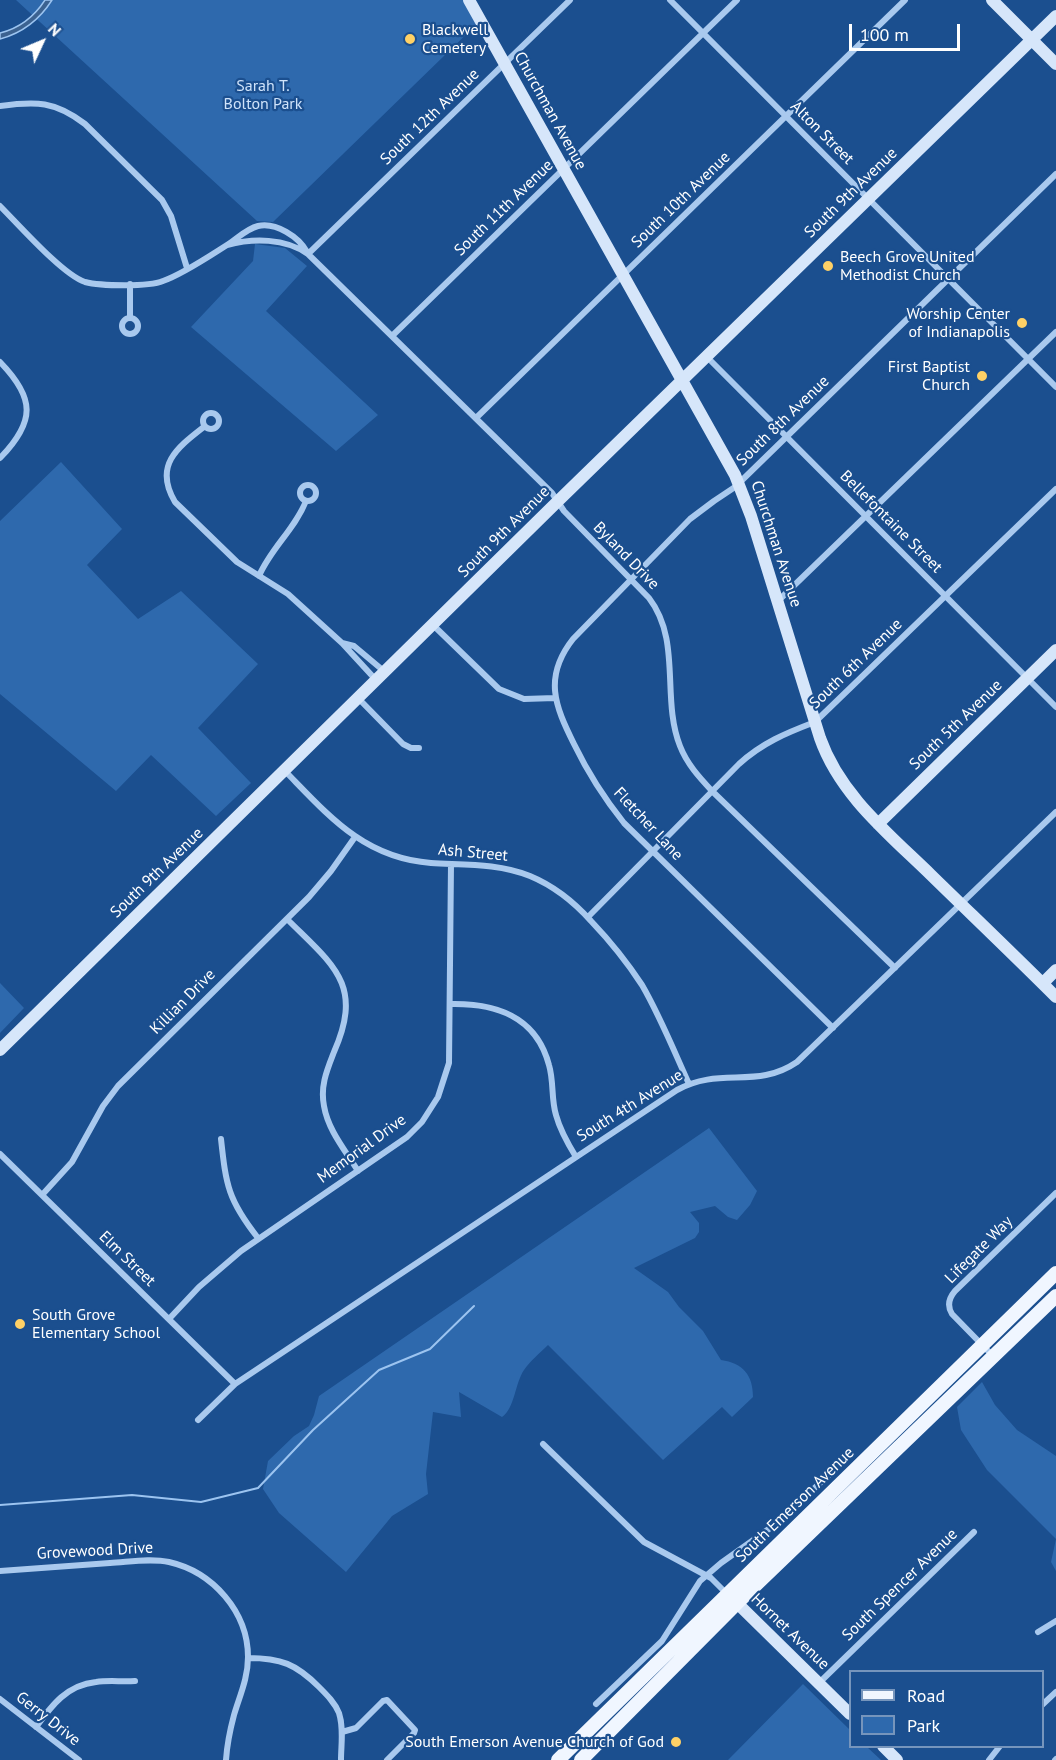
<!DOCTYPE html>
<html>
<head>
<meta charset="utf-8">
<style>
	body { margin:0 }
	#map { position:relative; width:1056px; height:1760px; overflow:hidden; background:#1b4f8f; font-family:"PT Sans",sans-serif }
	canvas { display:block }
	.legend { position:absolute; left:849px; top:1670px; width:195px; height:78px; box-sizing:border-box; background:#1b4f8f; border:2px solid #7695bc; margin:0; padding:8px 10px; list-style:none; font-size:18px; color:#fff }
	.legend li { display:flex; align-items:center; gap:12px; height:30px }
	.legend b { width:30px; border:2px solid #7695bc }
	.north { position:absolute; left:12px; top:12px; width:60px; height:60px; -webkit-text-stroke:4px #1b4f8f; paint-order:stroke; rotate:46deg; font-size:16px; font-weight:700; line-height:24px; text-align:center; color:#fff }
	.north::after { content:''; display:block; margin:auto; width:21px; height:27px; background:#fff; clip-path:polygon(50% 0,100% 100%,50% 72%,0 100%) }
	.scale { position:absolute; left:849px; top:24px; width:111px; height:27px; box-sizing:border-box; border:3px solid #fff; border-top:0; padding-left:8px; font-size:18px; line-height:21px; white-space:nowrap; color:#fff; -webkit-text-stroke:4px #1b4f8f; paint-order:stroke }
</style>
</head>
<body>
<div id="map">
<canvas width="1056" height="1760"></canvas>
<ul class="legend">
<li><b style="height:8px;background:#f0f6ff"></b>Road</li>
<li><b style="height:16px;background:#2e69ad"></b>Park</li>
</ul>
<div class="north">N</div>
<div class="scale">100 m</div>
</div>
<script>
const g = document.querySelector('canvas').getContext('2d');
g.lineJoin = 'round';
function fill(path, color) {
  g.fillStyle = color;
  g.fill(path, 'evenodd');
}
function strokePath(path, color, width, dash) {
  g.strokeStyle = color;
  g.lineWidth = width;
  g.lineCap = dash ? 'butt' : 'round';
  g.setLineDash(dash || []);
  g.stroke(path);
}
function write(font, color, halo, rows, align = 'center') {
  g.font = font + ' "PT Sans",sans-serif';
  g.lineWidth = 4.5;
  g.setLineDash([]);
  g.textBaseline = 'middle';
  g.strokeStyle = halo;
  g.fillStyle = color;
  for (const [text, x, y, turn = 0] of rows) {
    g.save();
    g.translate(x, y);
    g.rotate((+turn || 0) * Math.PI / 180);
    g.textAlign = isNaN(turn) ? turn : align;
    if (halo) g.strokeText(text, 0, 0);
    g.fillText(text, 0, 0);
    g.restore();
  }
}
const green = new Path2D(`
	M16,0H468L480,21L273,222L257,221Z
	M255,244L285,248L307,266L266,311L378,415L336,451L191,327L253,261Z
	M61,462L122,529L87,565L138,619L181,591L258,664L198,728L251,783L216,816L151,755L116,791L0,694V521Z
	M0,983L24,1008L0,1033Z
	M709,1128L757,1191L750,1205L737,1220L728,1217L715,1206L690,1212L699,1223V1232L695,1238L634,1268L668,1292L679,1307L703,1331L721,1360C743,1363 753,1375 753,1397L732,1417L722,1407L663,1460L548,1345C540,1353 530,1361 524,1370C515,1383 515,1408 502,1417L459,1392L461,1417L433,1412L426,1474L428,1494L392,1516L346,1572L279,1513L263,1489L268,1461L294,1436L309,1426L314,1415L319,1396Z
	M982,1382L995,1405L1017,1430L1056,1456V1571L1051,1562L1056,1539L987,1470L961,1430L957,1407Z
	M803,1684L850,1730V1746L867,1747L881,1760H728Z`);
const water = new Path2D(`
	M45,0H52C40,19 22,33 0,39V33C20,28 34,17 45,0Z`);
const stream = new Path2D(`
	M0,1505L132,1495L201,1502L258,1488L313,1430L379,1370L430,1349L474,1306`);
const street = new Path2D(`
	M670,0L1056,387
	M0,106C36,101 55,101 85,124L162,200L171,216L187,268
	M0,206C19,225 63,275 85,282C100,286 149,287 163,281C183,274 208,257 227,245C237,239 246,229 258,226C276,222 299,237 307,252
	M227,245C253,238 285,238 308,254L552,493L564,511L649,598C682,641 661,698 680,746C687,764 699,777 712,791L895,968
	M308,254L570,0
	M122 326a8 8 0 1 1 16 0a8 8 0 1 1-16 0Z
	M130,318V284
	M392,336L737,0
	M707,357L1056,707
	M0,362C35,398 36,421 0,458
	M203 421a8 8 0 1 1 16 0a8 8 0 1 1-16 0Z
	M476,418L905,0
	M205,426C178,447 153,465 175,502L237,562L288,594L342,643L376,680
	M300 493a8 8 0 1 1 16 0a8 8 0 1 1-16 0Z
	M259,576C271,548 295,529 306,501
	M778,601L1056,332
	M433,625L499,689L524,699L555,698
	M342,643L354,646L385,672
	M358,698L403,744L411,748H419
	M285,771C329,816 364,858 431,863C464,865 498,863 530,876C554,886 574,902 591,921C610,941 627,962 642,985C660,1016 674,1051 689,1084
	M588,917L739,764C762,743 786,733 815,722L1056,489
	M287,919C333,965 364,984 334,1052C327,1070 320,1086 324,1106C328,1130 345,1150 358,1171
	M450,1004C496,1003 536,1016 549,1065C554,1082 551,1099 556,1115C560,1130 568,1144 576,1157
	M833,1028L624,823C604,798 588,773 574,744C555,706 543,677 573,639L690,519L714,501L735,487L1056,174
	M221,1139C226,1185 228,1200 258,1238
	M0,1154L235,1384
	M42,1195L72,1162L103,1106L118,1086L309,897L331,871L355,837
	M169,1319L199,1287L241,1251L407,1137L422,1122L438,1097L449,1063L451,864
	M993,1356L952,1314C947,1306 949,1298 955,1291L1056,1193
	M198,1420L235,1384L677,1090C721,1066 756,1090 797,1062L1056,812
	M543,1444L644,1542L711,1578L727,1594
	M0,1571C37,1568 73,1566 110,1563C129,1562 150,1558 169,1562C213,1572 248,1612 248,1657C248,1678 240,1695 234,1715C230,1730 227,1745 226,1760
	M1038,1632L1056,1621
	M248,1658C281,1658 296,1664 319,1687C327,1695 335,1703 339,1713C344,1728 341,1745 341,1760
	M819,1683L974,1532
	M0,1699L79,1760
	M596,1704L662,1641L700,1581L721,1563L773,1526L831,1473
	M1042,1705L1056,1692
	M36,1727C52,1705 67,1685 96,1682C109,1680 122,1682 135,1681
	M342,1732L356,1728L383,1701L387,1700L415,1730L414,1733L387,1760
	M989,1760L1000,1746
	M1055,1760L1056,1759`);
const secondary = new Path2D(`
	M469,0L735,475L751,516L820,738C840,795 889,834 931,875C973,916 1015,956 1056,997
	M992,0L1056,64
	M878,824L1056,650
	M1043,983L1056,970
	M0,1050L557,502L1056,16
	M737,1603L850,1714
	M883,1746L897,1760`);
const primary = new Path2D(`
	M558,1760L1056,1273
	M581,1760L737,1603L1056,1296`);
const markers = [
	[410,39,6,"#ffd166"],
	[828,266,6,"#ffd166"],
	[1022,323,6,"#ffd166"],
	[982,376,6,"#ffd166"],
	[20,1324,6,"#ffd166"],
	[676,1742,6,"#ffd166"]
];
const poiNames = [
	["Blackwell",422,30],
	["Cemetery",422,48],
	["Beech Grove United",840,257],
	["Methodist Church",840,275],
	["Worship Center",1010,314,"right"],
	["of Indianapolis",1010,332,"right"],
	["First Baptist",970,367,"right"],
	["Church",970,385,"right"],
	["South Grove",32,1315],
	["Elementary School",32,1333],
	["South Emerson Avenue Church of God",664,1742,"right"]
];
const parkNames = [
	["Sarah T.",263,86],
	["Bolton Park",263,104]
];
const streetNames = [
	["Churchman Avenue",550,111,61],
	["South 12th Avenue",430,117,-44],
	["Alton Street",822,133,45],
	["South 9th Avenue",851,193,-44],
	["South 10th Avenue",681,200,-44],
	["South 11th Avenue",504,208,-44],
	["South 8th Avenue",783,421,-44],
	["Bellefontaine Street",891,522,45],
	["South 9th Avenue",504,532,-45],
	["Churchman Avenue",776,544,72],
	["Byland Drive",626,556,46],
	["South 6th Avenue",856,664,-44],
	["South 5th Avenue",956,725,-44],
	["Fletcher Lane",648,824,47],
	["Ash Street",473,853,5],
	["South 9th Avenue",157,873,-44],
	["Killian Drive",183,1002,-45],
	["South 4th Avenue",630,1106,-32],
	["Memorial Drive",362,1149,-36],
	["Lifegate Way",979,1250,-45],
	["Elm Street",127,1259,44],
	["South Emerson Avenue",795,1505,-44],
	["Grovewood Drive",95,1551,-3],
	["South Spencer Avenue",900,1585,-44],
	["Hornet Avenue",790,1632,44],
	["Gerry Drive",48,1719,38]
];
fill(green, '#2e69ad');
fill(water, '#3c6290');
strokePath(water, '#9cc4f0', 1.5);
strokePath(stream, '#9cc4f0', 2);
strokePath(street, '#a9c9ee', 6);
strokePath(secondary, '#d6e6fa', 12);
strokePath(primary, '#f0f6ff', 14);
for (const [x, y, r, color] of markers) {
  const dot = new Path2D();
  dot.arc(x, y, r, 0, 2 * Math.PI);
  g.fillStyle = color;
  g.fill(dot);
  strokePath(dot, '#1b4f8f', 2);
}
write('16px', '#fff', '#1b4f8f', poiNames, 'left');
write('16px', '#cfe3fa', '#1b4f8f', parkNames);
write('16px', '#fff', '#1b4f8f', streetNames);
</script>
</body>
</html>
